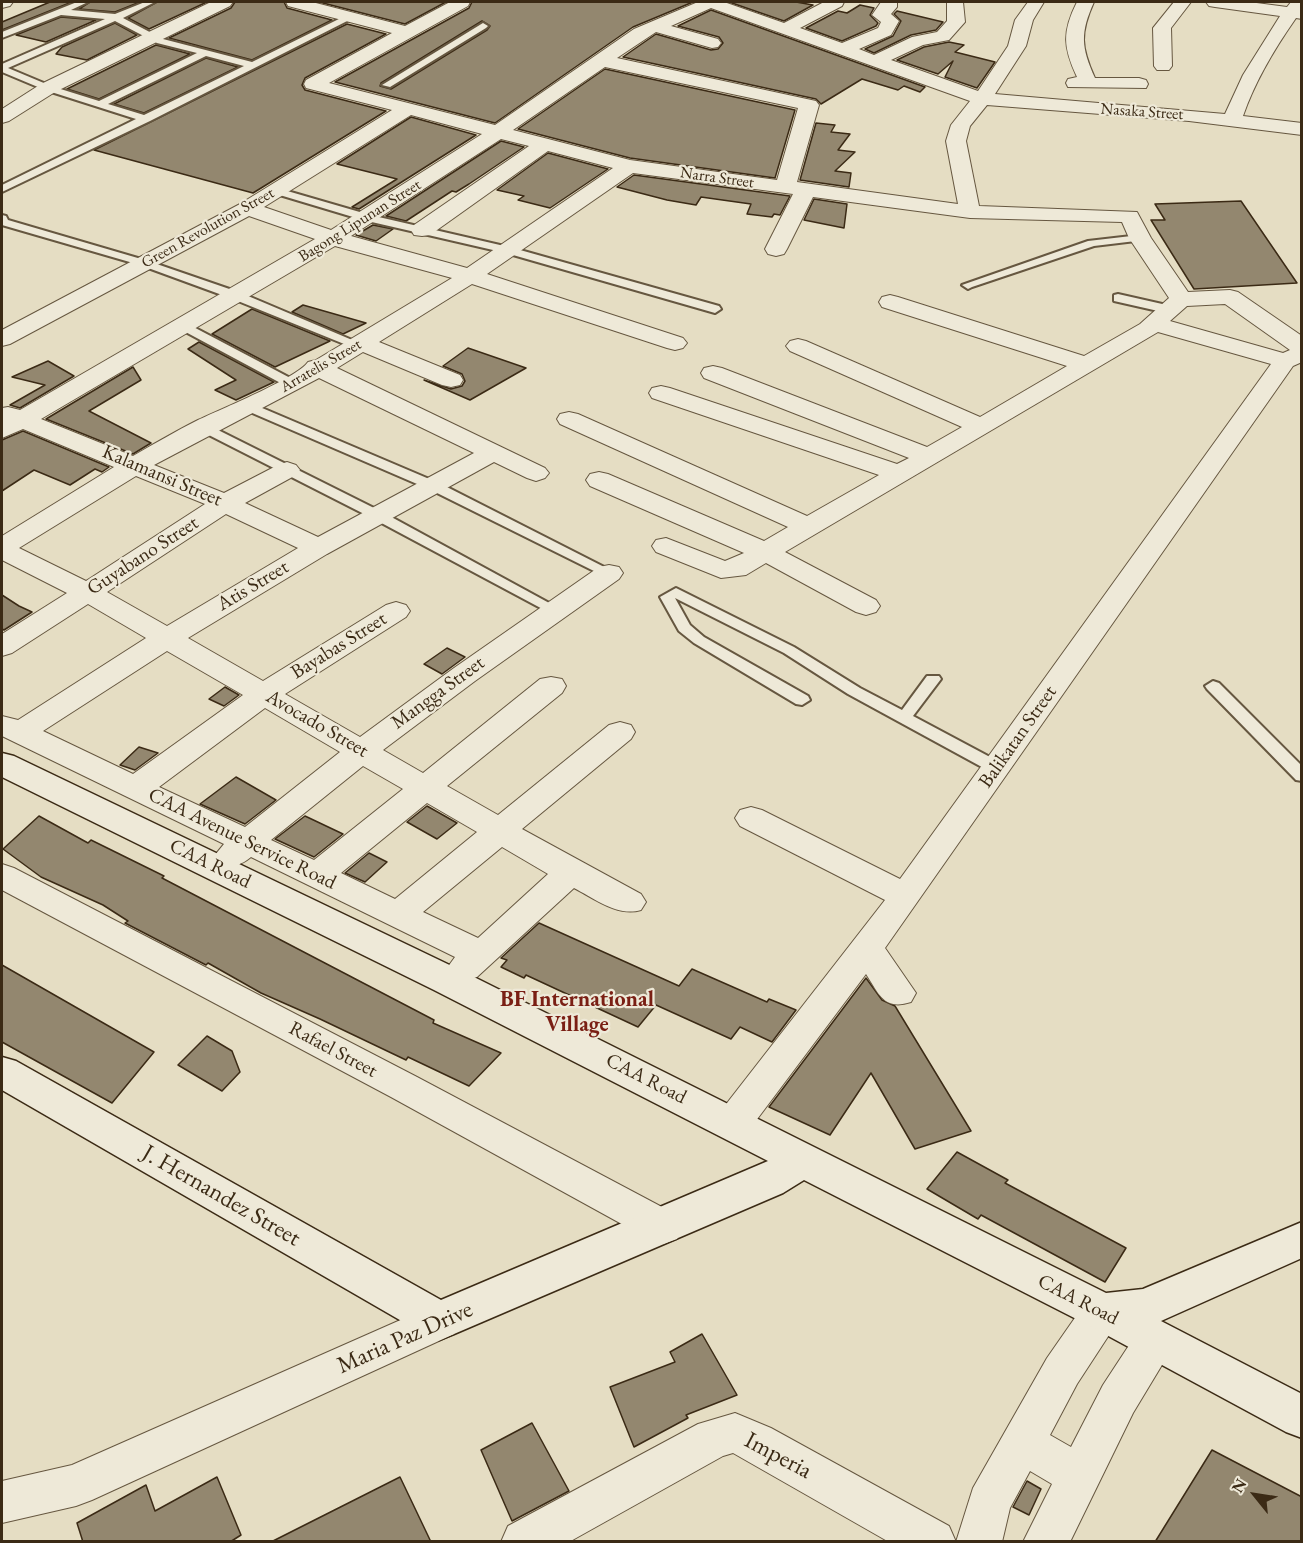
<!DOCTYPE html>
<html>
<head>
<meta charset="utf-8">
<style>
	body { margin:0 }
	#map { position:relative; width:1303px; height:1543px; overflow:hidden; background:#e5ddc3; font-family:"EB Garamond",serif }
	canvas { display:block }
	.frame { position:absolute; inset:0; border:3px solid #3b2a15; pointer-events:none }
	.north { position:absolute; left:1225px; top:1465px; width:60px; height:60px; -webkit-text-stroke:4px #eee9d8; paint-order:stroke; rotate:300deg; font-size:16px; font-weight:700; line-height:24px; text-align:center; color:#3b2a15 }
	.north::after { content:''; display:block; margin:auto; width:21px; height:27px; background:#3b2a15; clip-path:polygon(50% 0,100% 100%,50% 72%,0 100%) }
</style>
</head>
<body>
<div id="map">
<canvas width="1303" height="1543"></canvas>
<div class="frame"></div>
<div class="north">N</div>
</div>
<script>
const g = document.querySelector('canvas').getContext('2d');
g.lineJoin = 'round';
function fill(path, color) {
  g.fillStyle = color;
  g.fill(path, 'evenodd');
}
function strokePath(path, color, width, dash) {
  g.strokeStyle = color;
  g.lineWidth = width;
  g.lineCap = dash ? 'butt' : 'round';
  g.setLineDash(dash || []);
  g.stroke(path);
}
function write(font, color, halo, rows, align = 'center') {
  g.font = font + ' "EB Garamond",serif';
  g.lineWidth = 4.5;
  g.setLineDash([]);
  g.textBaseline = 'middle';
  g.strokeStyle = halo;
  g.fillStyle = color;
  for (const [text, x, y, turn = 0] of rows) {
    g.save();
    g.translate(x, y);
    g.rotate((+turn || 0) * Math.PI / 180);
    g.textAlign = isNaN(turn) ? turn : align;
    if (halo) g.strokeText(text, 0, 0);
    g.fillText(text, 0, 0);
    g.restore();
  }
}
const building = new Path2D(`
	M50,2H72L2,30V22Z
	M90,2H140L115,12L79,9Z
	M157,2H207L149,29L128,18Z
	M235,2H284L287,8L332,20L252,60L169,38L231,8Z
	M319,2H446L405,24Z
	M472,2H693L633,27L495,123L335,82L469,8ZM482,21L490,26L487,30L391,89L380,86L381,83Z
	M729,2H796L813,5L784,21Z
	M860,5L874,8L870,15L878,23L876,26L842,41L806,28L838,11L847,13Z
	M711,10L925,87L920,92L904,86L898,90L862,79L821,104L816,99L623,57L656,34L711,50L718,49L723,43L719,37L678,26Z
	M897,11L943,22L936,30L911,35L874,53L865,49L893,36L901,21L894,14Z
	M61,17L96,20L46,42L16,35Z
	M115,23L137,35L87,60L56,54L62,47Z
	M347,24L386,34L305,78L302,85L305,90L386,111L253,193L94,150Z
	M949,42L964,45L955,52L995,62L977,88L945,77L953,61L938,74L897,60L924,47Z
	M156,45L190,54L99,99L67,89Z
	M206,58L238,67L144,113L114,104Z
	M605,69L795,110L775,178L630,158L518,129Z
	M411,117L476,135L359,209L352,207L397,179L337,164Z
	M816,123L835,125L831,132L850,134L838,150L855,152L835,171L851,173L849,187L800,180Z
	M501,141L524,147L469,184L456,192L452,191L406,221L386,216Z
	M548,153L608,169L550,208L518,200L524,196L497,190Z
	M634,175L790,196L780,215L774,214L772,217L747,214L751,204L701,197L696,205L667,200L617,187Z
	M814,199L847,204L844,228L804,220Z
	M1241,201L1297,283L1194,289L1151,220H1165L1155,204Z
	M373,225L393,229L376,241L356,235Z
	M303,305L366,323L343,334L292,312Z
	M252,309L330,341L275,367L212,334Z
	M199,342L274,382L236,400L215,390L236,380L188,349Z
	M468,348L526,368L470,400L424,380L451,389L462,386L465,381L462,374L443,366Z
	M48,361L74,376L20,408L10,405L45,385L12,377Z
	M133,367L141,380L89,411L151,443L133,454L46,419Z
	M23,431L109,467L102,472L95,469L70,485L34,470L2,491V440Z
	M2,595L19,606L32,612L4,630L2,629Z
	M447,648L465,657L442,674L424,664Z
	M225,687L239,695L224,706L209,699Z
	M139,747L158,753L135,770L120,765Z
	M236,777L276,800L245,824L200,804Z
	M427,806L457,823L437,839L407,822Z
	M39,816L88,843L91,840L164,876L162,878L434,1020L433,1023L501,1053L469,1086L408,1057L406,1060L320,1019L261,993L208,963L206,965L125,923L128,921L103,905L41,877L3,849Z
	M305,816L343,834L314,857L275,839Z
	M369,853L387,862L365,882L345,873Z
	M539,923L679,986L692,969L767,1002L769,999L796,1010L772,1042L740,1027L731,1039L656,1005L638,1027L526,975L524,978L501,967L507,960L501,958Z
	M2,965L154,1052L112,1103L2,1042Z
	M866,978L882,1000L895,1006L971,1131L915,1149L871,1073L830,1135L769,1107Z
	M207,1036L232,1051L240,1072L222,1091L178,1065Z
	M957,1152L1008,1180L1005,1183L1126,1248L1105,1282L981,1215L978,1219L927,1189Z
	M702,1334L737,1395L686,1415L688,1418L634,1447L610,1387L675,1362L670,1352Z
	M532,1423L569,1491L512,1521L481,1450Z
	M1212,1450L1302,1497V1542H1155Z
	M217,1477L241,1535L230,1542H83L77,1523L146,1485L155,1511Z
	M400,1477L431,1542H271Z
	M1027,1481L1041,1489L1029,1515L1013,1507Z`);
const lane = new Path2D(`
	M77,2H88L71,10L115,14L145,2H155L123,18L163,39L252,62L349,14L357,16L150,121L2,192V185L136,119L45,90L2,72V64L105,19L61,15L2,38V32ZM115,21L157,43L197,53L99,101L51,86L8,68ZM206,56L244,66L144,115L108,104Z
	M483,23L488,26L486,28L390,87L382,85Z
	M277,188L370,215L513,248L719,306L721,309L715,313L506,253L363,220L273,193V189Z
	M2,215L6,216L8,220L148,261L241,293L364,345L362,348H354L233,299L140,265L2,225Z
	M1140,235L1144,236V240L1094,246L972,287L968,289L962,285L1088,241Z
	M1118,294L1171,306L1173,309L1167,313L1114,301V295Z
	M184,322L296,381L298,384L296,387H288L180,329V323Z
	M248,402L441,484L616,573L614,576H604L431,490L243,409L242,406L243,403Z
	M204,423L384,513L562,610L555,614L550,613L374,519L199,430L197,427L199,424Z
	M676,588L794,647L860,688L902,710L927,676H939L941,679L913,716L1003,764L1005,768L1003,772H991L848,694L784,653L675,598L690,625L704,637L808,696L810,700L802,705L796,704L694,643L679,631L660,597Z
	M1213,681L1219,683L1302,766V781L1296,780L1207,689L1205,686Z`);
const street = new Path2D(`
	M2,2H13L10,6L2,8Z
	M211,2H233L230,6L55,92L9,121L2,123V109L41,84Z
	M286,2H312L405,26L450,2H470L468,6L329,83L495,125L634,29L698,2H724L784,23L824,2H844L842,6L800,28L842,43L878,28L881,22L872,15L881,2H897V7L891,14L899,21L891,35L859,49L874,55L912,37L937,32L947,21V2H963L965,22L949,40L923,45L891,60L978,91L1008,46L1015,20L1028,2H1044L1033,20L1026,46L995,94L1225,114L1243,75L1280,16L1215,7L1209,6L1206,2H1249L1287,7L1291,2H1302V19L1296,18C1275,48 1255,81 1243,116L1302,123V135L1189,121L987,105L970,126L966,141L979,206L1137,212L1151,238L1188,292L1230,290L1238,292L1302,336V362L1293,366L885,948L916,993L911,1002C884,1011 879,994 866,974L746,1134L733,1138L720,1134L714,1123L720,1112L885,900L740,826L735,818L740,810L751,807L762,810L900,879L1271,364L1158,332L785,552L876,600L880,606L876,612L866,615L856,612L766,563L746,575L721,578L656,552L652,546L656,540L666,538L725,561L744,553L590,486L586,480L590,474L599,472L608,474L764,541L788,527L560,424L557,419L560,414L569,412L578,414L807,516L879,475L652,398L649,393L652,388L661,386L670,388L897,464L909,458L704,378L701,373L704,368L713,366L722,368L927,447L962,427L790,351L786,346L790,341L798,339L806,341L980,417L1067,366L882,307L879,302L882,297L890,295L898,297L1084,356L1140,324L1169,298L1129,238L1122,222L970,218L813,197L787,249L784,254L776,256L768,254L765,249L793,194L633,173L487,274L683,338L687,343L683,348L675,350L667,348L472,284L379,342L460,375L463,380L460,385L451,387L442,385L363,352L337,368L545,468L549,473L545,478L536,481L527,478L494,462L327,554L188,638L263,681L386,605L396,602L406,605L410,611L406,617L285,694L360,737L454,668L599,567L609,565L619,567L623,573L619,579L475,681L383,750L423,773L540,679L551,677L562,679L566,686L562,693L447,786L498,815L609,725L620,722L631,725L635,732L631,739L522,829L641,894L646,902L641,910C618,917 595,899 574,888L477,977L465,981L453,977L447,968L455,957L251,857C240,866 233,867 220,863L215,855L224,844L2,736V716L18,720L146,638L88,604L12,653L2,656V634L67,593L2,560V536L114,467L23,429L2,438V408L8,407L20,410L315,239L249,216L10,344L2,346V330L240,204L392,110L306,88L304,84L306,80L392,33L288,6ZM711,8L970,101L951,125L946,141L958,204L797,182L819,105L816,101L617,58L656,32L712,48L718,47L721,43L718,39L671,26ZM605,67L798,108L777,180L630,160L513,130ZM411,115L482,134L331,230L264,207ZM501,139L529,146L414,225L411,230L414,235L422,236L430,235L548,151L613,168L467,268L351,236ZM335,246L452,278L316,360L308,362C297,378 219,410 198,420C176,431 154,444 133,456L41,419ZM1225,304L1290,350L1283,353L1170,321L1187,306ZM319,378L474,453L318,537L245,503L296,475L300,470L296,465L287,462L278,465L224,493L154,465ZM136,476L205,504L86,581L19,548ZM226,514L298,548L167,626L107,592ZM167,651L243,695L133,774L43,731ZM265,708L340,752L245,827L159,787ZM363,766L403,789L314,860L271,840ZM427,803L477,832L395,899L341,873ZM502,847L548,874L478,938L423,912Z
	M1077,2H1094C1080,33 1081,47 1095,78H1139L1146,80L1148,84L1146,88L1068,87L1066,83L1068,79L1077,77C1063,47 1062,32 1077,2Z
	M1174,2H1191L1171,28L1172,66L1169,70H1157L1154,66L1153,28Z
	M2,864L14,868L417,1077L677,1215L683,1227L677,1239L663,1244L649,1239L391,1097L2,890Z
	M1103,1294L1118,1299L1124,1312L1077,1384L1050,1435L1071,1447L1103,1385L1141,1327L1156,1322L1171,1327L1177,1340L1133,1413L1070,1542H1023L1052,1484L1030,1471L1010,1508L1002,1542H956L973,1488L1047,1358L1088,1299Z
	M439,1303L454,1308L460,1321L454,1334L92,1500L76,1506L2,1523V1481L72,1465Z
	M735,1413L771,1428L949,1526L956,1542H889L733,1453L723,1456L569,1542H501L508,1526L698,1424Z`);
const secondary = new Path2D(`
	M2,753L14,756L460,970L1106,1293L1143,1289L1302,1222V1258L1161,1321L1302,1394V1438L1286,1432L1088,1325L804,1180L783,1193L454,1334L439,1340L424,1334L2,1090V1057L16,1061L441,1300L768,1161L434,990L2,777Z`);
const farStreetnames = [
	["Nasaka Street",1142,112,4],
	["Narra Street",717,178,8],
	["Bagong Lipunan Street",360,221,-32],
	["Green Revolution Street",208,228,-29],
	["Arratelis Street",321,366,-30]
];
const streetNames = [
	["Kalamansi Street",162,476,23],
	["Guyabano Street",143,556,-33],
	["Atis Street",253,586,-31],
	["Bayabas Street",339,646,-32],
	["Mangga Street",438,693,-36],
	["Avocado Street",317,724,30],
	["Balikatan Street",1018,737,-55],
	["CAA Avenue Service Road",242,839,26],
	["CAA Road",210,864,26],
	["Rafael Street",333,1050,28],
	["CAA Road",646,1079,27],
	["CAA Road",1078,1300,27]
];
const quarterNames = [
	["BF International",577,1000],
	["Village",577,1025]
];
const nearStreetnames = [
	["J. Hernandez Street",221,1196,30],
	["Maria Paz Drive",405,1338,-24],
	["Imperia",778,1456,28]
];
fill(building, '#93876f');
strokePath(building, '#3b2a15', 1.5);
strokePath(lane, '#665740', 4);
strokePath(street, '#665740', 2);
strokePath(secondary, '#3b2a15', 3);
fill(lane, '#eee9d8');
fill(street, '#eee9d8');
fill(secondary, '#eee9d8');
write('16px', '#3b2a15', '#eee9d8', farStreetnames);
write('20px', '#3b2a15', '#eee9d8', streetNames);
write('bold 22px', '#7a1f14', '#eee9d8', quarterNames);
write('24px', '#3b2a15', '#eee9d8', nearStreetnames);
</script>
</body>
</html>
